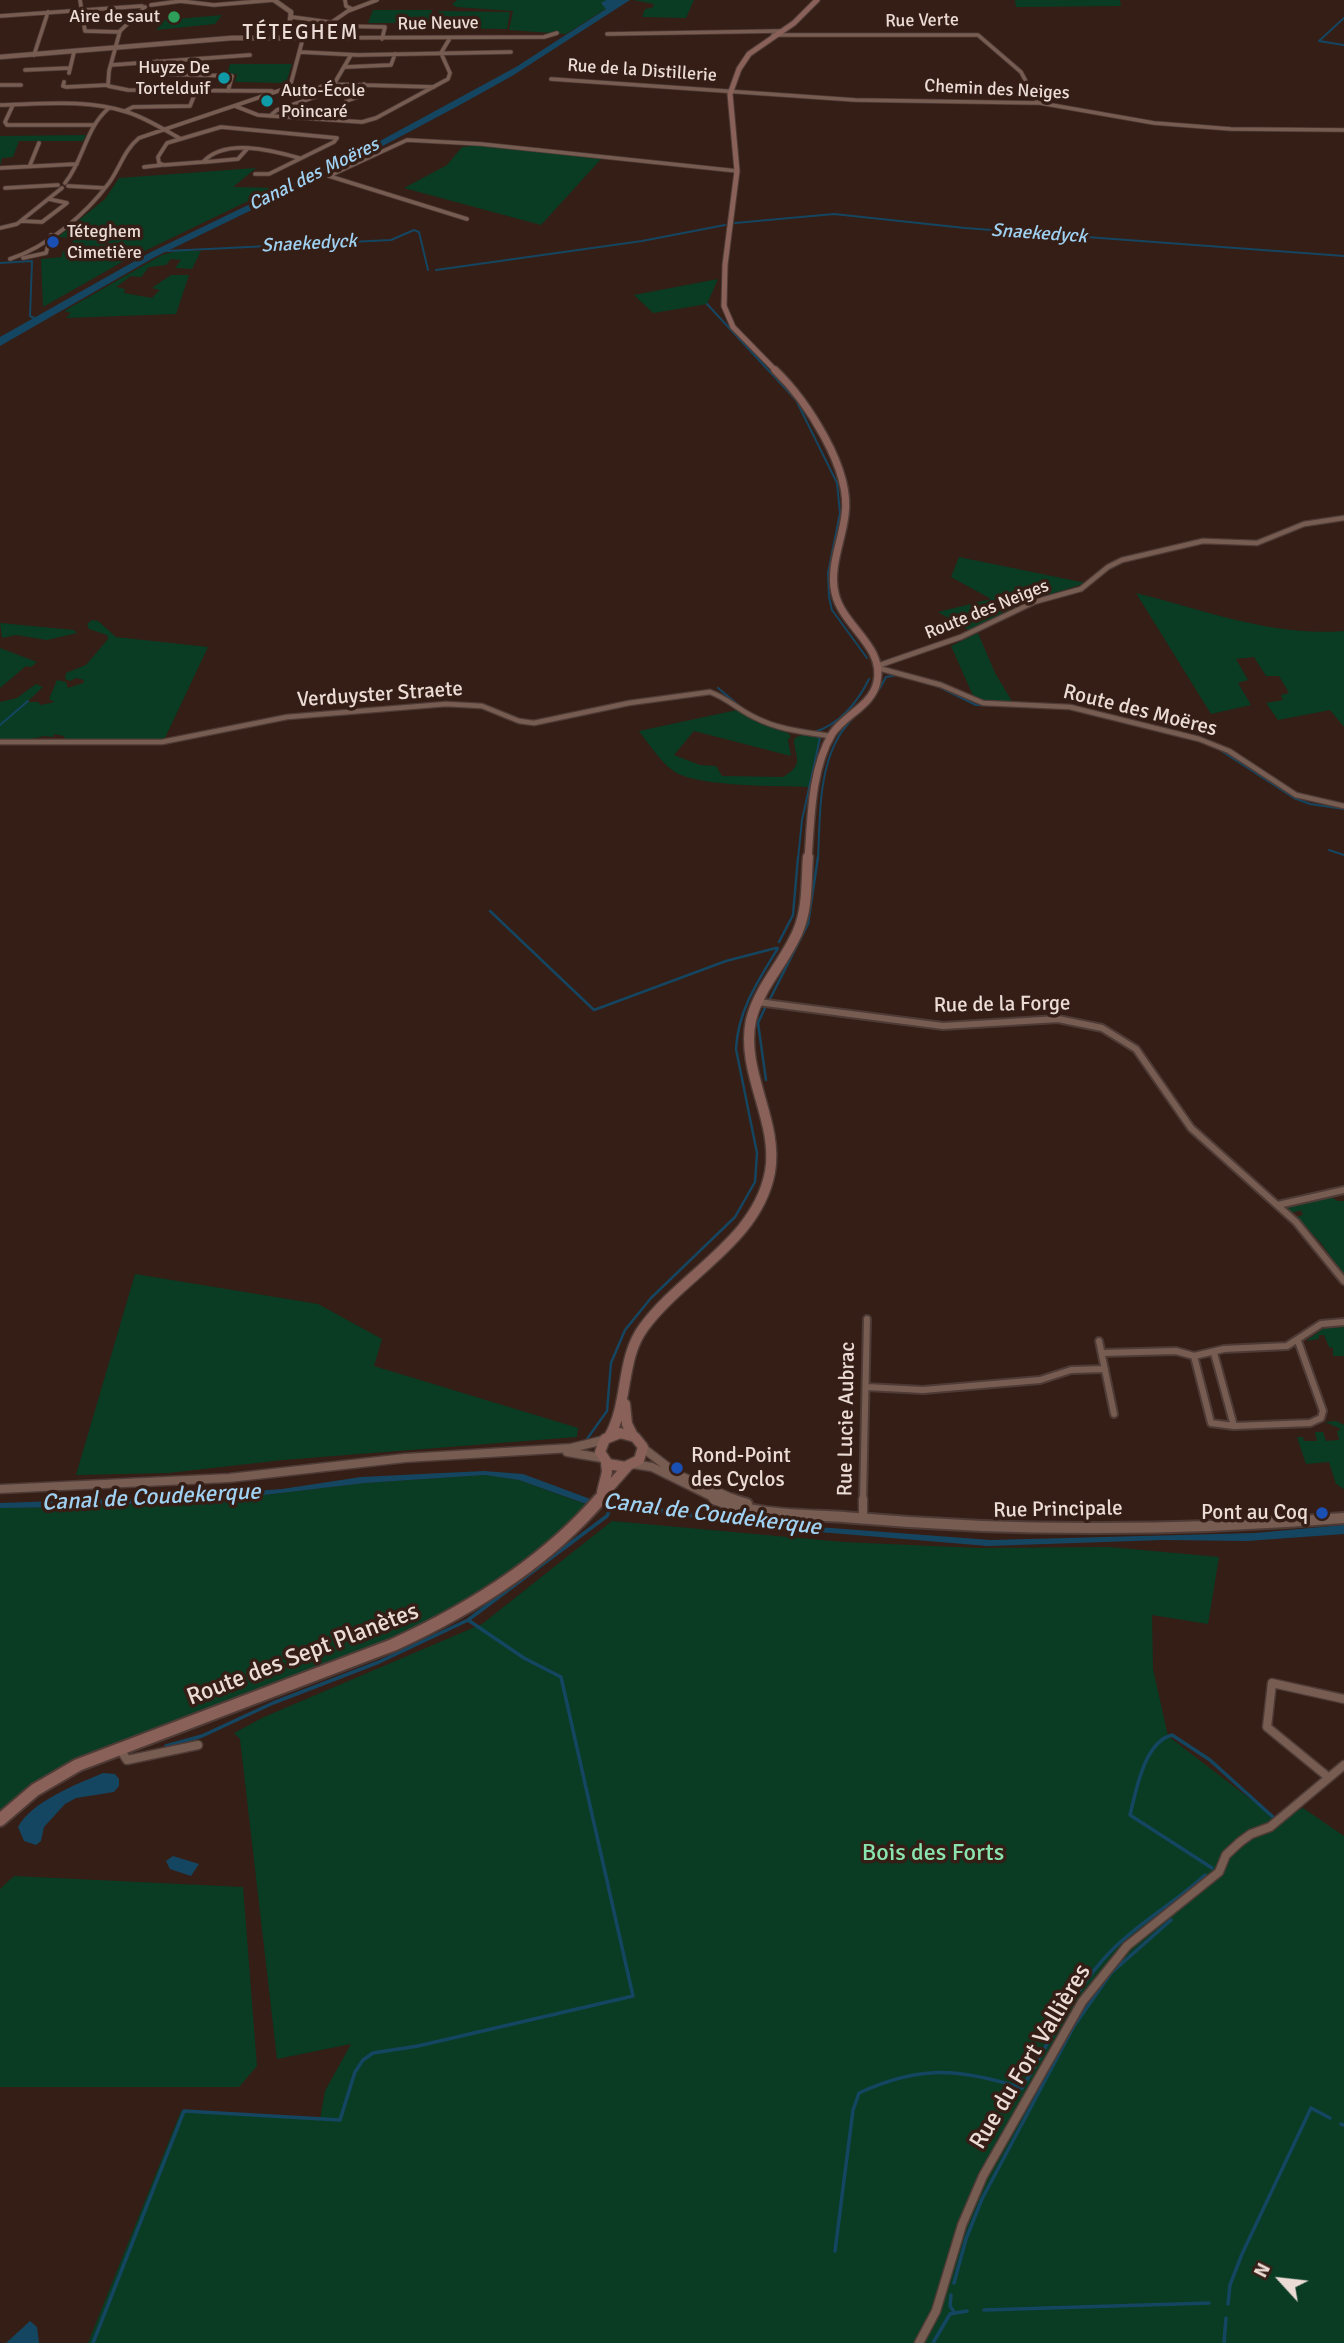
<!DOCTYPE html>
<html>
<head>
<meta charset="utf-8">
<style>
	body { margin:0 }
	#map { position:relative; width:1344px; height:2343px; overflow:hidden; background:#351e16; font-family:Signika,sans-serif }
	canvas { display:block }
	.north { position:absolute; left:1246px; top:2245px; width:70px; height:70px; -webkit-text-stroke:5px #351e16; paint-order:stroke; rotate:297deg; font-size:19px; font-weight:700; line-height:28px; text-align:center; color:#ecdcd6 }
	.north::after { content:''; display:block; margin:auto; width:24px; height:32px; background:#ecdcd6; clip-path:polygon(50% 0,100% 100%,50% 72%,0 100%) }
</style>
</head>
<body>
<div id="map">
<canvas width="1344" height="2343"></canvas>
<div class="north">N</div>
</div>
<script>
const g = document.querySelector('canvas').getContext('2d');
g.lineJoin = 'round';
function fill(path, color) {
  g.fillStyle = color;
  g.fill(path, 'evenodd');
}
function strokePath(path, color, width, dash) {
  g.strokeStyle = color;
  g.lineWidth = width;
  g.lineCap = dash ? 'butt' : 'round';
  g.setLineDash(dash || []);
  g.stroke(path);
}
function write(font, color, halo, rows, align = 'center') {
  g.font = font + ' Signika,sans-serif';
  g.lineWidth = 7;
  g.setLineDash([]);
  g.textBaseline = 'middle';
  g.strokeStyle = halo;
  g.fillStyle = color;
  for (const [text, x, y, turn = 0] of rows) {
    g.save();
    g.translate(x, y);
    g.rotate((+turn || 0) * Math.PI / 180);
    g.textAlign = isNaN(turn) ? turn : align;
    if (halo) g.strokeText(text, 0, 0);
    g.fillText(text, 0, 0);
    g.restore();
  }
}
const green = new Path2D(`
	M457,0H606L601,4L607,8L566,34L509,30L513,11L456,7L452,4Z
	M633,0H694L686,18L642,17L645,9L652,8L654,4Z
	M1015,0H1120L1121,6L1016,7Z
	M373,10H432L429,23H368Z
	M439,11L510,12L507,29L434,28Z
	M222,15L215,24L156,30L165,20Z
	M230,64H292L286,83L235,82L237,74H227Z
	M86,135L83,141H19L13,157L2,158L0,166V136Z
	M479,145L602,158L541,225L404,188L447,165L462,147Z
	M256,168L233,187L275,188L122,262L43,307L41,259L62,257V253L76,238L58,237L105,199L119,178Z
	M177,251H201L192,269L175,268L181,260L171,259L166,265L149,267L141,277L131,276L116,287L125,289L124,293L152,298L160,290L152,288L171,275H189L176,314L66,318L71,313L64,311L162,255Z
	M718,279L707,304L653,313L634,295Z
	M959,557L1086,583L1029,601L970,631L938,612L991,599L951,577Z
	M1136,593C1204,610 1273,637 1344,631V727L1330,710L1278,720L1266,703L1283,700L1281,695L1289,693L1279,676H1266L1254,657L1236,659L1248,680L1238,683L1251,705L1211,714Z
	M92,620L98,621L116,637L208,647L164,740H65L64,736L54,734L53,737L44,736L19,742H0V702L17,698L36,684L43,687L27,702H38L41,705L55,702L49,699L57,680L66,682L68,688L83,683L84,680L76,678L70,681L65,679L66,673L86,665L108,639L107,635L89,629L87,624Z
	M0,623L74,630L77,633L47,640L16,635L2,638Z
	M978,633L995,673L1013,703L975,700L951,646Z
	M0,648L37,662L31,667L26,666L0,688Z
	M737,710L763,724L788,733L791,736L788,740L791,756L694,731L674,755L700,765L716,766L722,776L783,777C806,763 794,758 794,739C802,732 811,735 820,738L810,787C780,786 699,787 675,772C661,763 649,744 639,731Z
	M1331,1197L1338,1201H1344V1275L1321,1243L1296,1217L1303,1215L1301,1211L1303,1210L1291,1213L1286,1208Z
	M135,1274L318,1304L382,1339L374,1366L578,1428L577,1437L283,1460L168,1473L76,1475Z
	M1344,1327V1356H1333V1348L1329,1347L1324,1335H1319V1339L1306,1341L1324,1328Z
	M1336,1421L1344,1425V1489L1336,1484L1329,1462L1306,1464L1297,1437H1303L1304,1441H1317L1315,1432H1323L1326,1441L1339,1440L1337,1431L1341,1429L1325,1422Z
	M485,1475L519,1480L585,1504L584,1507L560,1533L506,1574L469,1600L410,1632L71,1761L36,1781L0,1810V1508L75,1507L247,1497L365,1483Z
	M612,1521L843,1542L979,1548L1109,1547L1219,1557L1208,1624L1152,1615L1153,1669L1168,1736L1275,1818L1303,1808L1344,1836V2343H88L181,2111L320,2119L325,2091L351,2044L277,2059L240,1739L234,1733L264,1717L482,1624Z
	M14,1876L243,1887L257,2066L239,2087H0V1889Z`);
const water = new Path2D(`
	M606,0H630L512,76L458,106L377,149L155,257L0,346V337L151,252L378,142L516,67L606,9L601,3Z
	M484,1471L523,1474L593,1500L791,1525L991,1540L1255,1533L1344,1525V1534L1247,1541L1163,1540L988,1546L795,1530L589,1505L519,1480L485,1475L365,1483L247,1497L75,1507L0,1508V1503L171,1497L282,1489L361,1477Z
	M103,1773L115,1774L119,1779V1786L114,1792L76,1798L65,1804L44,1827L41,1841L36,1845L24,1841L18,1827C31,1802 77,1784 103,1773Z
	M173,1856L199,1864L191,1876L170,1869L166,1861Z
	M30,2321L37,2327L39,2343H6Z`);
const streamFar2 = new Path2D(`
	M1344,18L1319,41L1344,45
	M735,223L834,214L965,228L1344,256
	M167,251L391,240L414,230L419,232L428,270
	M0,263L32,261L30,316L34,318
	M436,270L642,241L725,225
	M707,304L796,400L837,483L840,513L828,573L829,597L832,610L867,658
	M937,686L976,705L1034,707
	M718,688L742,708
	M0,725L28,701
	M814,732C839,725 858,702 869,679
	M1191,739L1205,743
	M1220,750L1294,798L1310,804L1344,809
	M1329,850L1344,855
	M798,859L802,820L820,738L814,735
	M818,859C820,820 818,771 839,736C852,714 875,702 886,677L897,675`);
const streamFar1 = new Path2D(`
	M490,911L594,1010L726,961L776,948
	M779,942L793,915L798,857
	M770,999L808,924L818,857
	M765,1008L758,1023L766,1080
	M587,1439L607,1411L611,1363L625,1330L651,1298L735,1217L755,1182L757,1153L736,1049C738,1010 758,981 778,948`);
const stream = new Path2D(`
	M166,1746L202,1736L273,1703L379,1662L468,1620L607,1516L612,1505
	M1212,1868L1130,1815C1136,1791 1144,1742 1172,1735L1210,1760L1273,1817
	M1341,2124L1344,2125
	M835,2251L853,2110L859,2093C920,2065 959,2068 1022,2088C1050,2041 1074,1988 1113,1949C1141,1921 1176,1902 1205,1875
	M954,2283L966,2239L982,2199L1074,2026L1111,1973L1171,1920
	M951,2295L950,2306L954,2312
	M1228,2304L1230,2285L1242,2254L1311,2108L1330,2118
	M984,2310L1209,2303
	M93,2343L184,2111L340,2120L355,2072L363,2060L373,2053L418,2046L633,1996L561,1677L524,1658L468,1620
	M933,2343L950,2314L967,2311
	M1224,2343L1226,2318`);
const minorFar3 = new Path2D(`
	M80,0L85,31L120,32
	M345,0L346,6L352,9
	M180,1L214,5L274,0
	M151,5L181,1
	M145,7L120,31L109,71L108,86L128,90L272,91
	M0,16L142,6
	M292,17L336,23
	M332,22L348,11L377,0
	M340,26L385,27L382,39
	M607,34L780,31
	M773,35H978L1021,72L1037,102
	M288,38L544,37L557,33
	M300,52L358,55L511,52
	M34,55L48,12
	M157,61L156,72L159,74L232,76L228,91
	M111,65L250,55
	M346,67L391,65L395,54
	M25,70L70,68
	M69,73L74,52
	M551,79L855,100L1040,103L1154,123L1231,129L1344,130
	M64,82L63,86L66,87L108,85
	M334,84L351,55
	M0,85H21
	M346,101L358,97L364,84
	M0,105C42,104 86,99 127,112C146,118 163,129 181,139
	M13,105L5,122L7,125H93
	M235,106L258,115L362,122L376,118L448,79L450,73L441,53L450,38
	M125,111L133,107L190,106L196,91
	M270,116L277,110L315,97L320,87L327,84L434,87
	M205,162L238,159L247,149
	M30,165L39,143
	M144,167L162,165
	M0,168L77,164
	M255,174H269L334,142L337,138L221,127L167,143L158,157L159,163L164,165L203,162C225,138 271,150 299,158
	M65,183C84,160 85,128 109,108
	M68,186L105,188
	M5,188L58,185
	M467,219L329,176L407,140L481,144L737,171
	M21,221L42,222L67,203L49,199
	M0,228L17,224L62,188
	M23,258L46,253L51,235
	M10,259C47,247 86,214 109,183C120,168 124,150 139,138L287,88L291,83L303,38`);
const minorFar2 = new Path2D(`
	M877,666L961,637L1034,602L1081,589L1108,567L1122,560L1203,541L1257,543L1304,524L1344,518
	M878,668L941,685L983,703L1070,707L1199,739L1229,751L1296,795L1344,806
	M0,742H162L287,717L446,704L482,706L519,721L534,723L629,703L710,692C727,698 739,710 754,717C779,730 804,732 831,736`);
const minorFar1 = new Path2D(`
	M758,1002L943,1026L1058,1019L1102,1028L1136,1049L1191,1128L1296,1222L1344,1281
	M1278,1205L1344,1190
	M1099,1341L1114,1414
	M1102,1353L1176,1351L1194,1356
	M1214,1353L1234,1426L1211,1423L1194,1356L1224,1349L1287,1346L1321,1324L1344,1322
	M866,1387L923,1390L1040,1380L1071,1370L1105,1369
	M1234,1426L1310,1423L1321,1418L1323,1411L1298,1341
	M863,1500L867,1319`);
const minor = new Path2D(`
	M863,1519V1499
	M120,1749L127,1760L198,1745
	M1328,1777L1267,1727L1272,1683L1344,1699
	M919,2343L936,2311L962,2225L983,2176L1082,2002L1127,1946L1219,1872L1226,1855L1240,1842L1251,1834L1270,1827L1344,1765`);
const tertiaryFar2 = new Path2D(`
	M0,57L232,38H288L291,12L274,0`);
const tertiaryFar1 = new Path2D(`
	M643,1448L678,1475L736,1500
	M567,1452L602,1458
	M633,1464L652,1467L719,1500
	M0,1489L229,1478L405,1458L571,1448L604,1440`);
const tertiary = new Path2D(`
	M714,1499C758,1517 810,1514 856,1518C1018,1532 1181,1531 1344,1518
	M731,1499L747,1504`);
const secondaryFar3 = new Path2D(`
	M777,372L733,327L724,306L725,265L737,171L730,94L739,69L749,54L794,23L817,0`);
const secondaryFar2 = new Path2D(`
	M775,370C806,400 852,469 845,515C842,541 829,567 835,593C842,626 885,646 877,682C872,706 844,715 832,734C811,769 811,820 808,859`);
const secondaryFar1 = new Path2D(`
	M625,1404L627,1424L633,1436
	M620,1433L635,1437L643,1447L639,1460L625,1467L608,1464L600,1452L605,1439Z
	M609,1437C629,1403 620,1359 644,1327C683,1274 757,1241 770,1172C779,1121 740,1072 751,1020C759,987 785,962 798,931C808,907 806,882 808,857
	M602,1492L607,1472L606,1462
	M598,1500L628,1466`);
const secondary = new Path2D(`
	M0,1820L35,1790L78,1765L393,1645C469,1610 545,1563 600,1499`);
const markers = [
	[174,17,7,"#2e9e5b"],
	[224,78,7,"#0f9aa8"],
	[267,101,7,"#0f9aa8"],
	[53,242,7,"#1a4fb4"],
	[677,1468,7,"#1a4fb4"],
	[1322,1513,7,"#1a4fb4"]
];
const farPoinames = [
	["Aire de saut",160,17],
	["Huyze De",210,68],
	["Tortelduif",210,89],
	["Auto-École",281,91,"left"],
	["Poincaré",281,112,"left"],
	["Téteghem",67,232,"left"],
	["Cimetière",67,253,"left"]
];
const farStreetnames = [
	["Rue Verte",922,21,-1],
	["Rue Neuve",438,24,-1],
	["Rue de la Distillerie",642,71,4],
	["Chemin des Neiges",997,90,3],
	["Route des Neiges",987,610,-22]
];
const farWaternames = [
	["Canal des Moëres",314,175,-26],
	["Snaekedyck",1039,234,4],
	["Snaekedyck",309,244,-3]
];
const farQuarternames = [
	["TÉTEGHEM",301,33]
];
const streetNames = [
	["Verduyster Straete",380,695,-4],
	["Route des Moëres",1140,711,14],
	["Rue de la Forge",1002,1005,-1],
	["Rue Lucie Aubrac",847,1419,-89],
	["Rue Principale",1058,1510,-1]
];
const poiNames = [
	["Rond-Point",691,1456],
	["des Cyclos",691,1480],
	["Pont au Coq",1308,1513,"right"]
];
const waterNames = [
	["Canal de Coudekerque",151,1498,-3],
	["Canal de Coudekerque",712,1515,7]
];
const nearStreetnames = [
	["Route des Sept Planètes",303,1655,-21],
	["Rue du Fort Vallières",1031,2057,-59]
];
const nearParknames = [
	["Bois des Forts",933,1854]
];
fill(green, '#093c23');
fill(water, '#154661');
strokePath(streamFar2, '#154661', 2);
strokePath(streamFar1, '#154661', 2.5);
strokePath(stream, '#154661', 3.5);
strokePath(minorFar3, '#4e3b36', 5);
strokePath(minorFar2, '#4e3b36', 7);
strokePath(minorFar1, '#4e3b36', 10);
strokePath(minor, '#4e3b36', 11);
strokePath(tertiaryFar2, '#4e3b36', 6);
strokePath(tertiaryFar1, '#4e3b36', 11);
strokePath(tertiary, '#4e3b36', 14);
strokePath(secondaryFar3, '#4e3b36', 7);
strokePath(secondaryFar2, '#4e3b36', 10);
strokePath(secondaryFar1, '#4e3b36', 13);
strokePath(secondary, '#4e3b36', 16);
strokePath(minorFar3, '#775c52', 3.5);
strokePath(minorFar2, '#775c52', 4.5);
strokePath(minorFar1, '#775c52', 6);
strokePath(minor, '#775c52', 8);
strokePath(tertiaryFar2, '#775c52', 4.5);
strokePath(tertiaryFar1, '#775c52', 8);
strokePath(tertiary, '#775c52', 10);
strokePath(secondaryFar3, '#896158', 5);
strokePath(secondaryFar2, '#896158', 7);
strokePath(secondaryFar1, '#896158', 10);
strokePath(secondary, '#896158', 12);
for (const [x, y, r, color] of markers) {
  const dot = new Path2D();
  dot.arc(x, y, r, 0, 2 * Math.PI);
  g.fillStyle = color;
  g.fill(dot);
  strokePath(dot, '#351e16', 2.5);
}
write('18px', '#ecdcd6', '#351e16', farPoinames, 'right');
write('18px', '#ecdcd6', '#351e16', farStreetnames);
write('italic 19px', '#9fd1f2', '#351e16', farWaternames);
g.letterSpacing = '2px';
write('21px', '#ecdcd6', '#351e16', farQuarternames);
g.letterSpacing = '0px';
write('21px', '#ecdcd6', '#351e16', streetNames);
write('21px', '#ecdcd6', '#351e16', poiNames, 'left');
write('italic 23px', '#9fd1f2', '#351e16', waterNames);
write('24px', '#ecdcd6', '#351e16', nearStreetnames);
write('24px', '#89e4ad', '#351e16', nearParknames);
</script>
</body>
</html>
